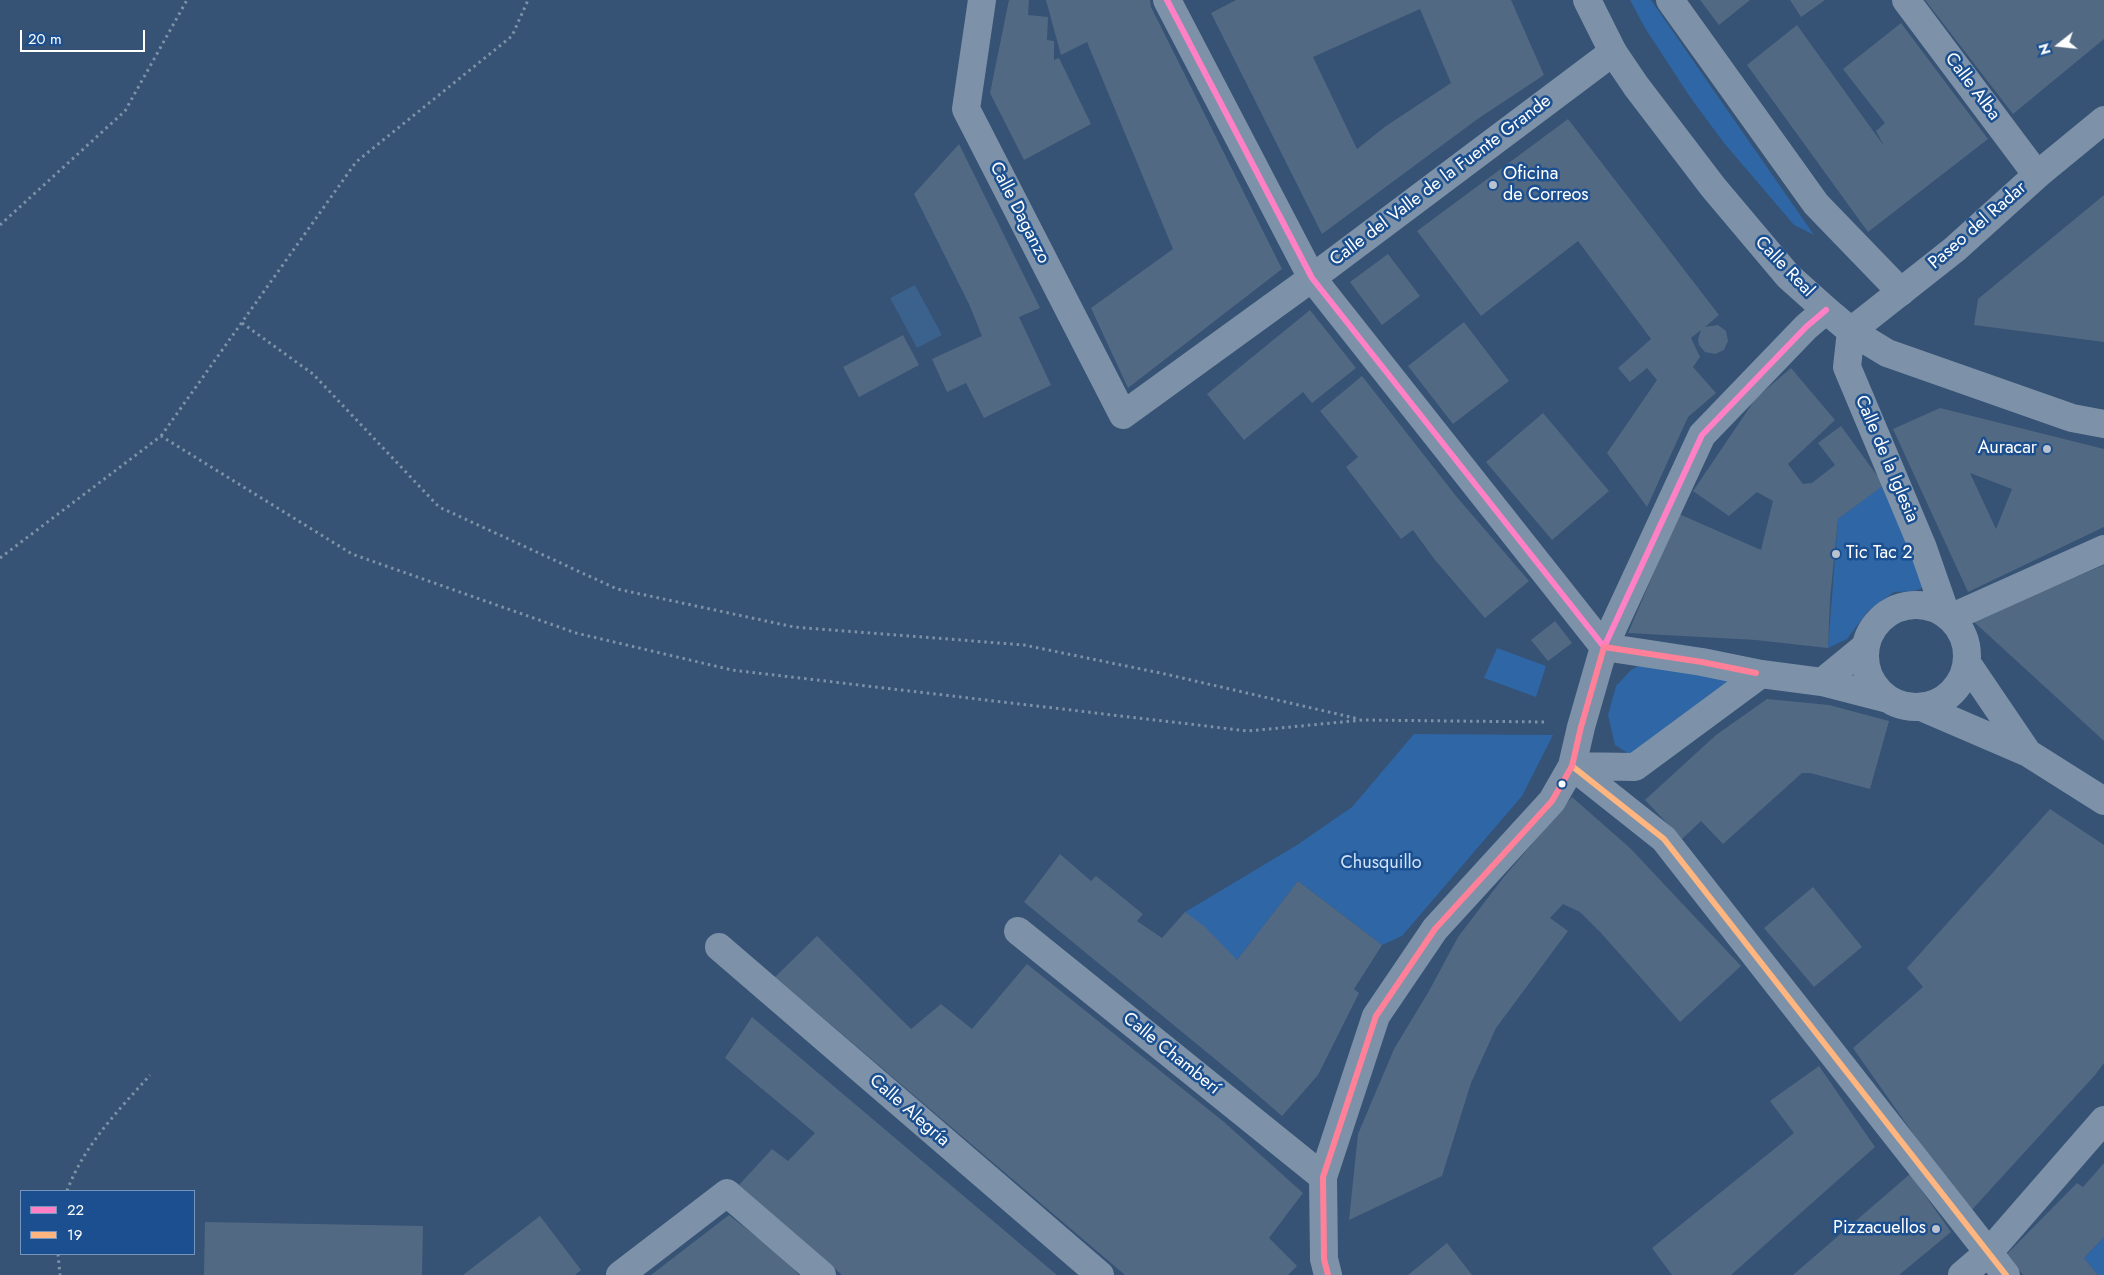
<!DOCTYPE html>
<html>
<head>
<meta charset="utf-8">
<style>
	body { margin:0 }
	#map { position:relative; width:2104px; height:1275px; overflow:hidden; background:#365274; font-family:Jost,sans-serif }
	canvas { display:block }
	.legend { position:absolute; left:20px; top:1190px; width:175px; height:65px; box-sizing:border-box; background:#1b4f8f; border:1px solid #7695bc; margin:0; padding:6px 9px; list-style:none; font-size:15px; color:#fff }
	.legend li { display:flex; align-items:center; gap:10px; height:25px }
	.legend b { width:25px; border:1px solid #7695bc }
	.north { position:absolute; left:2034px; top:20px; width:50px; height:50px; -webkit-text-stroke:4px #1b4f8f; paint-order:stroke; rotate:254deg; font-size:14px; font-weight:700; line-height:20px; text-align:center; color:#fff }
	.north::after { content:''; display:block; margin:auto; width:18px; height:22px; background:#fff; clip-path:polygon(50% 0,100% 100%,50% 72%,0 100%) }
	.scale { position:absolute; left:20px; top:30px; width:125px; height:22px; box-sizing:border-box; border:2px solid #fff; border-top:0; padding-left:6px; font-size:15px; line-height:18px; white-space:nowrap; color:#fff; -webkit-text-stroke:4px #1b4f8f; paint-order:stroke }
</style>
</head>
<body>
<div id="map">
<canvas width="2104" height="1275"></canvas>
<ul class="legend">
<li><b style="height:6px;background:#ff80c5"></b>22</li>
<li><b style="height:6px;background:#ffb580"></b>19</li>
</ul>
<div class="north">N</div>
<div class="scale">20 m</div>
</div>
<script>
const g = document.querySelector('canvas').getContext('2d');
g.lineJoin = 'round';
function fill(path, color) {
  g.fillStyle = color;
  g.fill(path, 'evenodd');
}
function strokePath(path, color, width, dash) {
  g.strokeStyle = color;
  g.lineWidth = width;
  g.lineCap = dash ? 'butt' : 'round';
  g.setLineDash(dash || []);
  g.stroke(path);
}
function write(font, color, halo, rows, align = 'center') {
  g.font = font + ' Jost,sans-serif';
  g.lineWidth = 5;
  g.setLineDash([]);
  g.textBaseline = 'middle';
  g.strokeStyle = halo;
  g.fillStyle = color;
  for (const [text, x, y, turn = 0] of rows) {
    g.save();
    g.translate(x, y);
    g.rotate((+turn || 0) * Math.PI / 180);
    g.textAlign = isNaN(turn) ? turn : align;
    if (halo) g.strokeText(text, 0, 0);
    g.fillText(text, 0, 0);
    g.restore();
  }
}
const green = new Path2D(`
	M1630,0H1651L1814,235L1794,225L1724,143L1690,97L1645,28Z
	M1888,481L1930,585L1914,591L1894,592L1868,611L1847,639L1828,648L1838,519Z
	M1497,648L1546,666L1536,697L1484,678Z
	M1647,661L1734,677L1635,758L1615,745L1608,715L1616,686L1631,670Z
	M1414,734L1553,735L1522,796L1402,936L1382,945L1298,881L1237,960L1185,912L1297,845L1352,807Z
	M2104,1237V1275H2098L2084,1258Z`);
const water = new Path2D(`
	M915,285L942,335L917,348L890,298Z`);
const building = new Path2D(`
	M1009,0H1029L1028,15L1048,17L1047,40L1054,41V60L1059,58L1091,124L1024,160L990,93Z
	M1046,0H1150L1151,7L1282,269L1128,388L1091,308L1173,249L1087,42L1061,55Z
	M1236,0H1511L1544,75L1479,118L1322,234L1211,13ZM1420,9L1451,83L1386,126L1357,149L1313,57Z
	M1700,0H1750L1719,25Z
	M1790,0H1825L1801,17Z
	M1925,0H2104V39L2013,114Z
	M1901,23L1988,139L1868,232L1747,65L1797,25L1884,146L1876,131L1885,123L1843,69Z
	M1568,119L1719,315L1705,327L1718,325L1726,331L1728,341L1724,350L1715,354L1705,352L1699,345L1698,339L1701,330L1691,338L1700,357L1693,367L1716,393L1688,417L1647,507L1607,453L1657,380L1647,368L1630,382L1618,368L1651,339L1578,241L1481,316L1417,231Z
	M959,144L1040,308L1019,317L1051,385L984,418L966,383L947,392L932,359L982,336L969,304L914,194Z
	M2104,195V342L1974,325L1978,299Z
	M1388,254L1420,296L1382,325L1350,282Z
	M1310,310L1356,368L1312,403L1303,392L1244,440L1207,394Z
	M1464,322L1509,381L1453,424L1408,366Z
	M903,335L919,365L859,397L843,367Z
	M1791,368L1835,420L1788,464L1803,484L1812,483L1835,465L1818,443L1841,426L1884,485L1838,519L1830,599L1828,648L1756,640L1628,633L1679,514L1761,550L1773,501L1757,492L1729,516L1693,491L1756,398Z
	M1362,376L1456,496L1529,581L1485,618L1435,560L1413,530L1401,539L1346,467L1358,457L1320,411Z
	M1940,408L2104,449V527L1968,592L1893,429ZM1970,473L2012,489L1996,529Z
	M1543,413L1609,491L1552,540L1486,462Z
	M2104,565V741L1973,621Z
	M1555,621L1572,643L1548,661L1531,640Z
	M1767,699L1829,705L1889,721L1870,789L1810,773H1802L1723,844L1701,821L1682,839L1645,800L1716,735Z
	M1572,797L1630,848L1741,966L1680,1022L1601,933L1580,912L1563,904L1550,918L1568,931L1496,1028L1471,1083L1442,1176L1349,1220L1358,1134L1394,1049L1429,991L1458,937L1503,878Z
	M2050,809L2104,845V1063L2095,1075L1969,1213L1853,1048L1923,987L1907,968Z
	M1060,854L1091,881L1096,876L1143,914L1137,921L1162,938L1185,912L1204,926L1237,960L1298,881L1382,945L1354,989L1359,993L1318,1075L1282,1116L1232,1073L1024,902Z
	M1813,887L1862,947L1814,987L1764,928Z
	M817,936L911,1029L941,1004L972,1029L1027,964L1224,1122L1303,1193L1269,1238L1297,1266L1288,1275H1125L775,977Z
	M752,1017L1057,1275H842L739,1185L772,1149L788,1161L815,1133L725,1058Z
	M1819,1066L1875,1147L1731,1275H1672L1652,1248L1794,1133L1770,1101Z
	M2104,1163V1237L2084,1258L2098,1275H2023L2006,1255L2077,1183L2083,1187Z
	M1910,1174L1951,1232L1899,1275H1793Z
	M729,1215L781,1256L799,1275H651Z
	M540,1216L581,1270L575,1275H463Z
	M205,1222L423,1226L422,1275H204Z
	M1447,1243L1472,1275H1408Z`);
const path = new Path2D(`
	M0,225L125,111L187,0
	M242,323L313,374L439,507L617,589L794,627L1024,645L1165,674L1359,719
	M161,436L356,162L512,36L528,0
	M0,558L161,436L352,554L576,633L732,670L1248,731L1363,720L1545,722
	M67,1191C84,1145 118,1111 150,1075
	M58,1254L60,1275`);
const minor = new Path2D(`
	M982,0L966,109L1123,415L1312,278L1613,52
	M1167,0L1312,278L1604,647L1702,435L1806,327L1826,310
	M1670,0L1816,204L1901,292
	M1906,0L2037,175
	M1851,331L1847,367L1923,548L1946,614
	M1865 656a51 51 0 1 1 102 0a51 51 0 1 1-102 0Z
	M1950,618L2104,549
	M1967,663L2028,753
	M1761,674L1822,682L1888,699
	M1822,682L1866,646
	M1921,707L2028,753L2104,801
	M1572,766L1664,839L2006,1275
	M1018,931L1323,1177
	M719,947L1100,1275
	M620,1275L727,1193L822,1275
	M1328,1275L1324,1259L1323,1177L1376,1016L1435,929L1552,801L1572,766L1581,727L1604,647L1702,662L1761,674L1635,767L1572,766
	M1962,1275L1989,1252L2104,1120`);
const tertiary = new Path2D(`
	M1587,0L1613,52L1636,86L1713,187L1788,276L1826,310L1851,331L1887,353L2072,418L2104,424
	M1851,331L1955,249L2037,175L2104,120`);
const bus1 = new Path2D(`
	M1167,0L1312,278L1604,647L1702,435L1806,327L1826,310`);
const bus2 = new Path2D(`
	M1572,766L1664,839L2006,1275`);
const bus3 = new Path2D(`
	M1328,1275L1324,1259L1323,1177L1376,1016L1435,929L1552,801L1572,766L1581,727L1604,647L1702,662L1756,673`);
const markers = [
	[1493,185,5,"#b9c2ce"],
	[2047,449,5,"#b9c2ce"],
	[1836,554,5,"#b9c2ce"],
	[1562,784,4.5,"#fff"],
	[1936,1229,5,"#b9c2ce"]
];
const streetNames = [
	["Calle Alba",1972,87,53],
	["Calle del Valle de la Fuente Grande",1441,181,-37],
	["Calle Daganzo",1019,213,63],
	["Paseo del Radar",1978,226,-41],
	["Calle Real",1784,267,46],
	["Calle de la Iglesia",1886,459,67],
	["Calle Chamberí",1171,1054,39],
	["Calle Alegría",909,1111,41]
];
const poiNames = [
	["Oficina",1503,175],
	["de Correos",1503,196],
	["Auracar",2037,449,"right"],
	["Tic Tac 2",1846,554],
	["Pizzacuellos",1926,1229,"right"]
];
const parkNames = [
	["Chusquillo",1381,864]
];
fill(green, '#2f66a5');
fill(water, '#3b618d');
fill(building, '#526984');
strokePath(path, '#7d92a8', 3, [2.5, 4]);
strokePath(minor, '#7d92a8', 28);
strokePath(tertiary, '#7d92a8', 28);
strokePath(bus1, '#ff80c5', 6);
strokePath(bus2, '#ffb580', 6);
strokePath(bus3, '#ff8098', 6);
for (const [x, y, r, color] of markers) {
  const dot = new Path2D();
  dot.arc(x, y, r, 0, 2 * Math.PI);
  g.fillStyle = color;
  g.fill(dot);
  strokePath(dot, '#1b4f8f', 2);
}
write('18px', '#fff', '#1b4f8f', streetNames);
write('18px', '#fff', '#1b4f8f', poiNames, 'left');
write('18px', '#cfe3fa', '#1b4f8f', parkNames);
</script>
</body>
</html>
